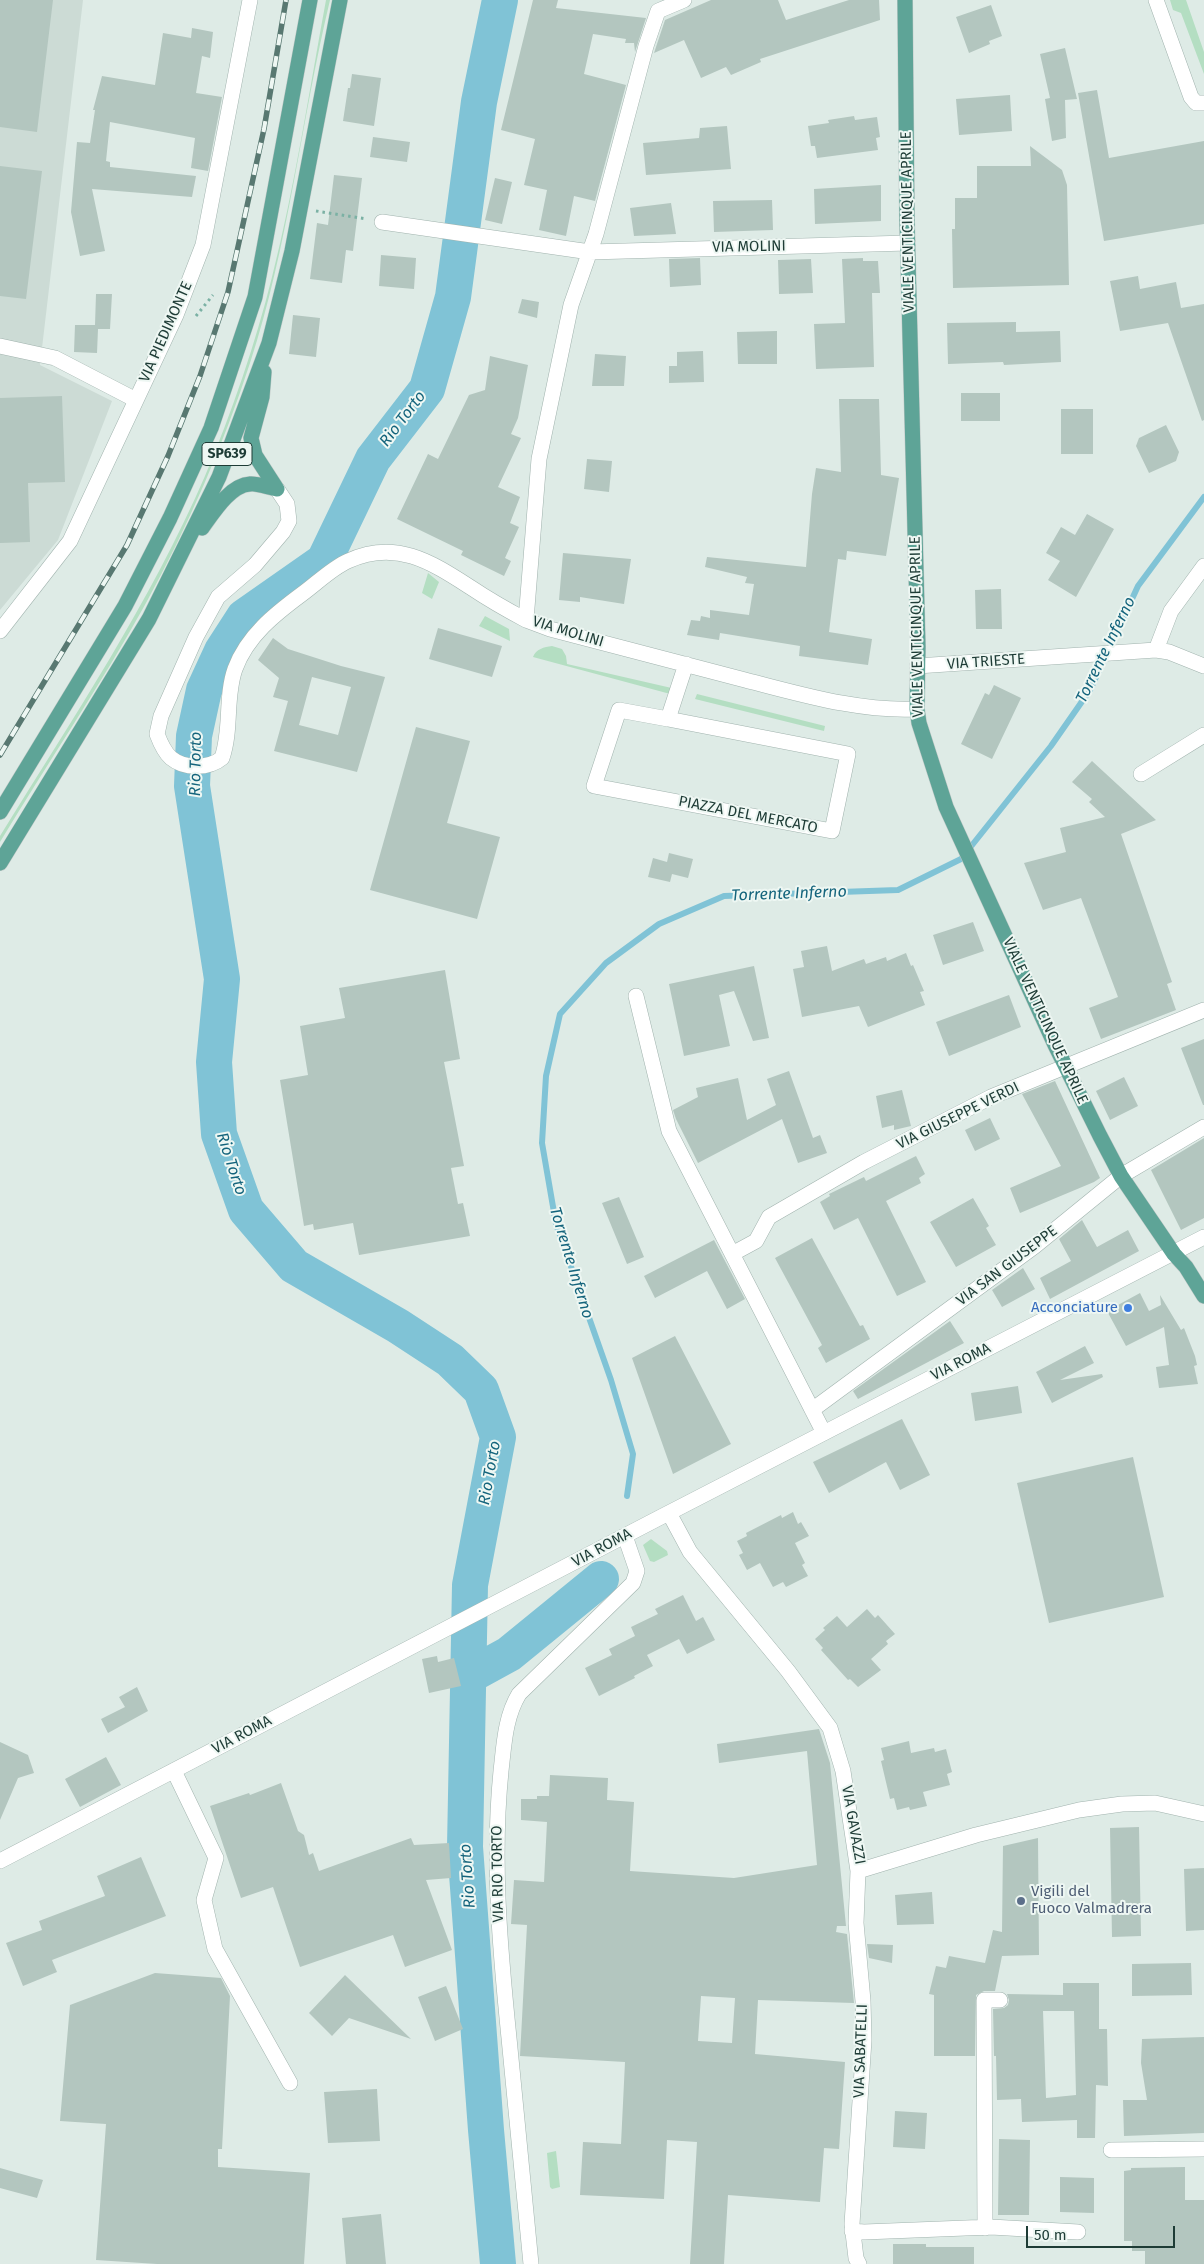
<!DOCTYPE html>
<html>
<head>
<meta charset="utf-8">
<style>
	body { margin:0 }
	#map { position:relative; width:1204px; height:2264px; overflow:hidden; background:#deebe6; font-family:"Fira Sans",sans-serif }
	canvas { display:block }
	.scale { position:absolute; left:1026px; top:2226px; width:149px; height:22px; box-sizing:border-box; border:2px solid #1e3c36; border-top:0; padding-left:6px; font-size:15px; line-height:18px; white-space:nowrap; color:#1e3c36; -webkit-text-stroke:4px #eef7f3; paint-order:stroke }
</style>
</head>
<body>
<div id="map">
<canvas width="1204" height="2264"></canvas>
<div class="scale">50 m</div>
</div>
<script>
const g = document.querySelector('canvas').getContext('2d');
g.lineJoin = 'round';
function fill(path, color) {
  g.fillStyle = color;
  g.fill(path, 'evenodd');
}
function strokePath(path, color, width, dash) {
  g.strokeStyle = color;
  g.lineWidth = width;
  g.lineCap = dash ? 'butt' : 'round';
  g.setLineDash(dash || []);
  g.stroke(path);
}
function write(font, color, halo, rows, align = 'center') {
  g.font = font + ' "Fira Sans",sans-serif';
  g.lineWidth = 4;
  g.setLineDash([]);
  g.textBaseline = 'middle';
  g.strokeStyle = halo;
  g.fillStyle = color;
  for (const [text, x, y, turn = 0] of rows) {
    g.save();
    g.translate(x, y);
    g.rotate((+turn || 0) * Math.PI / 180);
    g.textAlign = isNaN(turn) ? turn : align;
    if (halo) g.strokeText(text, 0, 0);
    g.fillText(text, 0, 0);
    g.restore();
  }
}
const built = new Path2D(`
	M0,0H83L40,365L112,401L58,540L0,610Z`);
const green = new Path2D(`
	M326,0H330C301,121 289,244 250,363C223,446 188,526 146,603C101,685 48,762 0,842V836C73,718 150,603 205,476C232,412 255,345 272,277C295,186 309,92 326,0Z
	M1170,0H1186L1204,52V74L1181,13L1173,10Z
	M428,573L439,582L432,599L422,593Z
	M485,616L509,629L510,641L479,626Z
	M552,646L562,649L566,656L567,664L676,689L674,695L533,657C536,649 544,647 552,646Z
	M697,694L825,726L824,731L695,699Z
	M651,1539L667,1551L668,1555L654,1562L650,1561L643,1545Z
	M556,2151L560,2187L552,2189L550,2187L547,2153Z`);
const stream = new Path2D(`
	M627,1496L633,1454L611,1380L556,1224L542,1143L546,1076L560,1014L606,963L659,924L724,896L898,890L961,859L1051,746L1090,690L1138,586L1204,497`);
const river = new Path2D(`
	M467,1677L509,1654L601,1579
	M498,2264L486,2130L465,1847L470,1585L498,1437L481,1390L450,1360L398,1326L294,1266L246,1210L219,1134L214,1062L222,979L192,786L194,736L204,690L222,651L244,617L324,561L373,459L427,389L453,297L479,102L500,0`);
const building = new Path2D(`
	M0,0H53L37,132L0,127Z
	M533,0H558L556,8L646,18L635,52L634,43H625L626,39L593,34L584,74L626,85L595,201L574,196L566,236L539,230L547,190L524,185L535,139L501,130Z
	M711,0H778L786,20L849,0H879L880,20L760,59L761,62L731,75L726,67L701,78L684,40L654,53L665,20Z
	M991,5L1002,36L989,41L990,44L969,53L956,17Z
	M192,28L213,32L210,58L202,56L196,93L222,97L208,171L191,168L195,138L110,122L106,161L110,162V167L196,176L192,197L92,189L105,251L80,256L71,212L77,142L90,143L95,110H93L102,76L155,85L163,33L191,38Z
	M1065,48L1077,99L1065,100L1066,138L1052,141L1045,99L1050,98L1040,54Z
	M352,74L381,78L374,126L343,121L348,88H350Z
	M1097,90L1109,158L1204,141V224L1104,241L1078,93Z
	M1010,95L1012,131L959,135L956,99Z
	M854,116L855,120L877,117L880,137L876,138L878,150L817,158L815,146H811L808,126L829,123L828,120Z
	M727,126L731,169L646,175L643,143L699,138L700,128Z
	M373,137L410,142L407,162L370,157Z
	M1030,146L1062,170L1067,185L1069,285L953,288L952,229H955V198H977V166H1031Z
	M0,166L42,171L26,299L0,296Z
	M334,175L362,178L353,251L346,250L342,283L310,279L317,223L328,225Z
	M495,178L512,182L502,224L485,220Z
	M881,185V221L815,224L814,189Z
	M772,200L773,230L714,232L713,201Z
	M671,203L676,234L634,236L630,208Z
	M381,255L416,258L414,289L379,286Z
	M700,258L701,285L670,287L669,259Z
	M863,258V261H878L880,293H872L874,367L816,369L814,324L845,323L842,259Z
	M811,259L813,293L779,294L778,260Z
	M1138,276L1140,289L1176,282L1181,308L1204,304V420L1202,421L1168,323L1120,331L1110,281Z
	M96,294H112L110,329H98L97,353L74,352L75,325H95Z
	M522,299L539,302L537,318L518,313Z
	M293,315L320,318L316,357L289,354Z
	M1016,322V332L1060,331L1061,362L1004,365L1003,362L948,364L947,323Z
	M777,331V364H738L737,332Z
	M703,351L704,382L669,383V366H677V352Z
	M595,354L626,356L624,386H592Z
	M490,356L528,365L518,418L511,434L521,438L498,487L520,497L510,523L519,527L505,558L511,561L504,576L461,555L463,551L397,519L428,454L438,459L469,395L485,390Z
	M961,393H1000V421H961Z
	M62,396L65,482L28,483L30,542L0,543V398Z
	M839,399H879L881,475L899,478L886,556L847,551L846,560L838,559L829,632L872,639L868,665L799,656L800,646L720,633L719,640L687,635L691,620L700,621L701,616L710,618V610L749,615L754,584L745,583L747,577L705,567L707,557L806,567L812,494L816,468L841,472Z
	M1061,409H1093V454H1061Z
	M1166,425L1179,452L1176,461L1149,473L1136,446L1139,438Z
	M587,459L612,461L609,492L584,489Z
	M1087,514L1114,529L1076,597L1048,580L1060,561L1046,553L1061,527L1075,535Z
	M563,553L631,559L624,604L580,597V602L559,600Z
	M1001,589L1002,629H976L975,590Z
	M438,628L502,646L492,677L429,659Z
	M273,638L288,649L341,666L385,677L357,772L274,751L288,701L273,697L279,678L258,660ZM312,677L351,687L338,735L299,725Z
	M994,685L1021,698L992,759L961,744L985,693L989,695Z
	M416,727L470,741L447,823L500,837L477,919L370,890Z
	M1092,761L1156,820L1121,834L1172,982L1167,984L1176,1010L1101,1039L1089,1008L1118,997L1081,898L1043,910L1024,863L1066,852L1060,828L1105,817L1089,802L1092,799L1072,782Z
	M669,853L693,859L688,878L672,874L670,882L648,877L653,858L667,862Z
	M973,922L984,951L943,965L933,935Z
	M827,946L832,971L864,959L866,964L886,957L887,961L906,953L911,966L913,965L924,991L920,992L925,1005L868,1027L859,1006L802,1017L793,969L804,967L801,951Z
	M754,966L769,1038L753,1041L734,991L719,995L730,1046L684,1056L669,984Z
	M445,970L460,1059L444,1062L464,1166L451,1168L458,1204L463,1203L470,1236L359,1255L353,1223L314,1230L313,1224L304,1226L280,1080L308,1075L300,1026L345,1018L339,988Z
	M1009,995L1021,1027L949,1056L936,1022Z
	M1204,1039V1105H1203L1181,1048Z
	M789,1071L813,1138L820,1135L827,1153L798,1163L782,1119L698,1163L676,1119L673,1110L698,1097L696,1088L738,1078L747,1120L776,1105L767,1079Z
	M1124,1077L1138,1106L1110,1120L1096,1091Z
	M1055,1081L1100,1178L1094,1182L1020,1213L1010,1188L1061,1166L1022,1094Z
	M902,1090L911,1126L894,1130V1125L882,1128L876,1096Z
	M990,1118L1000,1139L975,1151L965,1130Z
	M1204,1138V1218L1181,1230L1151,1170Z
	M916,1156L925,1174L919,1178L921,1183L886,1201L926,1282L897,1296L858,1218L834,1230L820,1202L830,1196L829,1194L864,1177L866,1181Z
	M619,1197L644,1257L627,1264L602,1203Z
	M973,1198L989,1226L986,1228L996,1245L956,1267L930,1222Z
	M1082,1220L1097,1247L1128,1230L1139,1251L1050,1299L1040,1278L1071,1261L1059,1239Z
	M812,1238L860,1326L863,1325L870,1339L826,1363L818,1348L822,1345L775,1258Z
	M714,1240L745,1299L727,1309L707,1271L655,1298L644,1276Z
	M1023,1268L1035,1289L1002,1307L992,1290Z
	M1140,1293L1149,1311L1161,1305L1160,1295L1181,1330L1184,1328L1195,1356L1197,1365L1194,1366L1198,1384L1159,1388L1156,1367L1169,1365L1164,1327L1126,1346L1107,1311Z
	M950,1321L964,1343L858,1399L853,1391Z
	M675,1336L731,1444L673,1474L632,1358Z
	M1085,1346L1094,1363L1060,1380L1102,1374L1103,1377L1052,1403L1036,1372Z
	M1018,1386L1022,1413L975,1421L971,1393Z
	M902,1419L930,1475L900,1490L886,1462L829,1493L813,1462Z
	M1133,1457L1164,1597L1049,1623L1017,1483Z
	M793,1512L798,1524L801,1522L809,1536L795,1543L805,1563L802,1565L808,1576L786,1587L783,1582L773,1587L760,1563L747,1570L739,1555L743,1553L737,1541L747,1536L746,1533L781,1515L782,1518Z
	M683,1595L696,1621L703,1617L715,1640L687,1654L679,1639L647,1655L653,1666L634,1676L635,1678L599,1696L585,1668L612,1655L609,1649L635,1636L631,1627L658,1614L655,1609Z
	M867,1609L875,1618L878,1615L895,1634L886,1641L888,1644L871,1659L881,1670L858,1687L850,1679L848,1680L821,1650L823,1648L815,1639L825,1630L823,1628L837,1616L847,1627Z
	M437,1656L438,1662L454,1658L461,1686L429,1693L422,1659Z
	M137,1687L148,1711L108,1733L101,1719L125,1707L119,1697Z
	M819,1729L830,1763L846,1926H837L836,1932L847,1934L854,2003L758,2000L755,2054L845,2062L839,2149L824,2148L820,2202L728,2195L724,2264H690L697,2142L667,2140L664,2199L580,2195L583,2142L621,2144L625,2062L520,2056L527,1925L511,1924L514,1880L544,1882L547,1822L521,1820V1799H537V1796H549L550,1775L608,1778L607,1800L634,1802L630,1871L734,1878L817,1865L807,1751L719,1763L717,1744ZM701,1996L735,1998L732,2043L698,2041Z
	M909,1741L911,1753L934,1748L935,1752L946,1749L952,1772L947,1774L950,1785L923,1792L927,1806L910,1810L909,1807L897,1810L894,1798L890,1799L881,1761L884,1760L881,1748Z
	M0,1742L28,1755L34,1773L18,1778L0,1820Z
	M106,1757L121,1785L80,1807L65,1779Z
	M281,1783L298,1831L304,1835L309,1855L313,1853L319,1871L411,1838L414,1845L449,1843L451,1878L426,1880L452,1950L405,1967L393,1935L300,1967L273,1887L241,1898L210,1806L249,1793L250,1795Z
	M1139,1827L1141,1936L1112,1937L1110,1828Z
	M1038,1838L1039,1955L1002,1956L995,1991H984L976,1995L975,2056H934V1995L929,1994L936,1966L946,1968L949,1956L985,1963L993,1930L1002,1932L1003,1846Z
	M141,1857L166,1916L52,1960L57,1972L23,1986L6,1943L42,1930L39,1921L105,1896L97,1876Z
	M1204,1868V1930L1186,1931L1184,1869Z
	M932,1892L934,1924L897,1925L895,1895Z
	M867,1944L893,1945L892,1963L869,1958Z
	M1191,1963L1192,1995L1132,1996V1964Z
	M155,1973L221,1978L230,1996L222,2149H218V2167L310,2173L304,2264H157L96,2260L106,2124L60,2121L70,2005Z
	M345,1975L411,2039L349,2018L332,2036L309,2013Z
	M1063,1983H1099V2029H1107L1108,2086L1096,2085L1095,2138H1077V2120L1022,2122L1021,2099L997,2100L996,2056H994L993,2009L1004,2008L1008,2005L1009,2000L1007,1994L1063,1995ZM1043,2011H1074L1076,2095L1046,2098Z
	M446,1986L463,2029L435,2041L418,1997Z
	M1204,2037V2133L1124,2136L1123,2100H1147L1141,2063L1142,2039Z
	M377,2089L380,2141L328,2143L324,2092Z
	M895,2111L927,2113L925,2149L893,2147Z
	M999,2139L1030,2140L1029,2215H998Z
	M1185,2167V2200H1204V2264H1145V2251H1132V2241H1124V2171L1131,2170V2168Z
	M0,2168L43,2180L37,2198L0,2188Z
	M1060,2177L1094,2178V2213L1060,2212Z
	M381,2214L386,2264H346L342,2218Z
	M893,2244H926V2247H974V2264H893Z`);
const path = new Path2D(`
	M316,211L367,219
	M196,316L213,295`);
const minor = new Path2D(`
	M684,0L658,11L646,46L596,234L571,305L539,459L526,620L550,629C615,646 680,663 745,680C801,694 859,712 917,709
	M1156,0L1191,97L1196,103H1204
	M382,222L590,252L908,243
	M0,346L55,358L136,400
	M277,489L287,504L289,521L283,532L255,565L218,597L196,637L161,716L157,734C160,742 164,752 171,758C184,769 209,769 222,758C232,729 225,697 235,669C247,636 275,614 302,594C316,584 332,568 348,561C396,539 431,562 470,587C488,599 507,610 526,620
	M0,631L70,541L176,315L203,245L250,0
	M1156,650L1171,611L1204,566
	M917,666L1156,650L1169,652L1204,666
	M668,719L848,754L832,831L594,786L619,710L668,719L686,664
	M1141,774L1204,735
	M636,996L669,1131L824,1433
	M732,1254L756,1241L769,1217L864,1162L991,1097L1204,1010
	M812,1410L1035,1246L1121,1176L1204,1127
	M669,1513L690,1552L788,1671L830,1728L843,1771L858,1871L976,1835L1079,1810L1122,1804L1155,1803L1204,1814
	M174,1771L216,1858L204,1900L215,1949L290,2083
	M0,1861L657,1519L1204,1237
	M858,1871L856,1923L863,2001L864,2040L852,2224L856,2258L859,2264
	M1111,2150L1204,2149
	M985,2228L984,2000H1000
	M852,2231L864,2232L991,2227L1078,2232
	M531,2264C524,2189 516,2114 509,2038C500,1949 492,1860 501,1771C504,1745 505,1717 519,1694L633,1583L637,1571L625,1536`);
const major = new Path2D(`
	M905,0L907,221L918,647L917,709L919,723L946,807L1055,1045L1100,1136L1121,1176L1174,1254L1186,1267L1204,1296
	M264,372L262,397L251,438L255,455L277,489
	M202,528C213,513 230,485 250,484C256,483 270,488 277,489
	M0,812L125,606L170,518L211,428L255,297L310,0
	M0,863L149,619L219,477L269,343L292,251L340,0`);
const rail = new Path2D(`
	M0,755L127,545L168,456L200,376L228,292L264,129L286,0`);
const markers = [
	[1128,1308,5,"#3f7fe0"],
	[1021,1901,5,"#5c6f8a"]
];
const shields = [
	[227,454,50]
];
const shieldNames = [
	["SP639",227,454]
];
const streetNames = [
	["VIALE VENTICINQUE APRILE",908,222,-91],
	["VIA MOLINI",749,247,-1],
	["VIA PIEDIMONTE",166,332,-66],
	["VIALE VENTICINQUE APRILE",917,627,-91],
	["VIA MOLINI",568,632,17],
	["VIA TRIESTE",986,662,-4],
	["PIAZZA DEL MERCATO",748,815,11],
	["VIALE VENTICINQUE APRILE",1045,1021,65],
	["VIA GIUSEPPE VERDI",958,1116,-26],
	["VIA SAN GIUSEPPE",1007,1266,-37],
	["VIA ROMA",961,1362,-27],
	["VIA ROMA",602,1548,-28],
	["VIA ROMA",242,1735,-28],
	["VIA GAVAZZI",853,1825,80],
	["VIA RIO TORTO",498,1874,-91],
	["VIA SABATELLI",861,2051,-88]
];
const shopNames = [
	["Acconciature",1118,1308]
];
const serviceNames = [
	["Vigili del",1031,1892],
	["Fuoco Valmadrera",1031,1909]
];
const waterNames = [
	["Rio Torto",403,419,-53],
	["Torrente Inferno",1106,650,-64],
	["Rio Torto",196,764,-89],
	["Torrente Inferno",789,894,-2],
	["Rio Torto",231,1164,72],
	["Torrente Inferno",571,1263,73],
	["Rio Torto",490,1473,-80],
	["Rio Torto",468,1876,-94]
];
fill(built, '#ccdbd5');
fill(green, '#b4dec2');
strokePath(stream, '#80c3d6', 6);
strokePath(river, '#80c3d6', 36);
fill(building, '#b3c6bf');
strokePath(minor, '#a1b3ae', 16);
strokePath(major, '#c0c8c7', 16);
strokePath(path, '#7bb1a4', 3, [2.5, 4]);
strokePath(minor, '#fff', 15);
strokePath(major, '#5ea497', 15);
strokePath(rail, '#587871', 5.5);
strokePath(rail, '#eef7f3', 4, [11]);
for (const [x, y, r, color] of markers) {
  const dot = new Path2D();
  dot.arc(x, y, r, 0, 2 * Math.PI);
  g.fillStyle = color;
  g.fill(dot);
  strokePath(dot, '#eef7f3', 2);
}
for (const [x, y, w] of shields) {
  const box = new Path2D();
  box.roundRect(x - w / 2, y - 11.5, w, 23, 4);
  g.fillStyle = '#eef7f3';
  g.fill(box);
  strokePath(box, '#1e3c36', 1);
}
write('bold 14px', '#1e3c36', null, shieldNames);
write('15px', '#1e3c36', '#eef7f3', streetNames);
write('15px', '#366cbe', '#eef7f3', shopNames, 'right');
write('15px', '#4e5e75', '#eef7f3', serviceNames, 'left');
write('italic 16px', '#14647c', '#eef7f3', waterNames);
</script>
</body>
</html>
